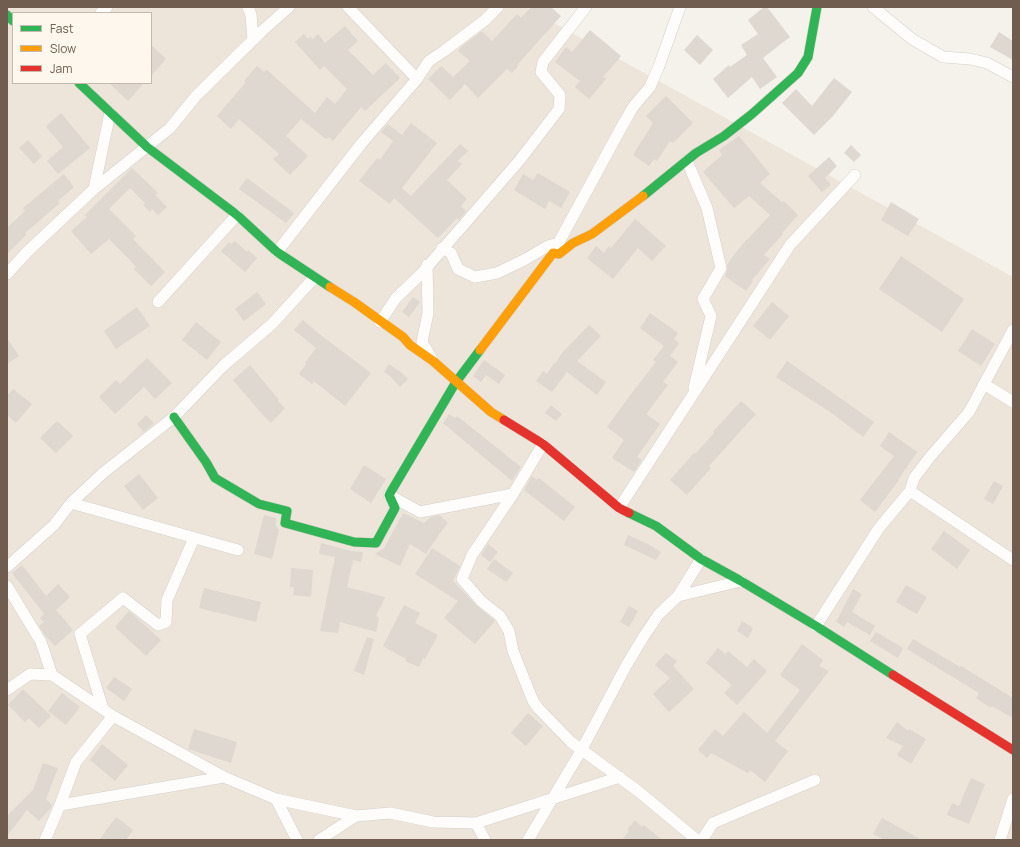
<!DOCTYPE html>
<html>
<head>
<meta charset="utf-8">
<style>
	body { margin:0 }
	#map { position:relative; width:1020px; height:847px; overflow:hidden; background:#f5f2eb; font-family:Manrope,sans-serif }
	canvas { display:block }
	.frame { position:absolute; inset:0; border:8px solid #705d4f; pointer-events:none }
	.legend { position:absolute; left:12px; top:12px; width:140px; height:72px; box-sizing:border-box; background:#fdf7ed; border:1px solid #c5b9ae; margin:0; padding:5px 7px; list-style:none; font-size:12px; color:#705d4f }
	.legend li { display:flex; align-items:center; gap:8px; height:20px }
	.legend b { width:20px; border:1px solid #c5b9ae }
</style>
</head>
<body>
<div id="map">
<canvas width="1020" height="847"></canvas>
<div class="frame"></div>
<ul class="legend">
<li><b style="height:5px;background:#30b455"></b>Fast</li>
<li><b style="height:5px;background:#ff9f0a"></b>Slow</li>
<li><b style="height:5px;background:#e5322d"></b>Jam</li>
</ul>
</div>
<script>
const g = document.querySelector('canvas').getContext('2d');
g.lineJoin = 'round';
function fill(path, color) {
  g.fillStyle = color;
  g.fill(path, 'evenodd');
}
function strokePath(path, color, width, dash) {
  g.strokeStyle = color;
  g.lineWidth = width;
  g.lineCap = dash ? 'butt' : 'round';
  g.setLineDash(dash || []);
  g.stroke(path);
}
const residential = new Path2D(`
	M7,7H525L1013,277V840H7ZM13,13H151V83H13Z`);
const building = new Path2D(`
	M531,7H551L561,16L517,65L518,66L512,73L507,69L478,98L465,84L450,100L428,79L441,66L453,77L470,61L458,51L462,46L482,31L492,41L517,14L521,18Z
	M764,7H767L790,37L763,58L777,77L760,89L752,77L728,98L713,79L729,65L730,67L747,55L741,45L758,34L748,20Z
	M345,26L358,41L348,50L373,75L386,63L400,78L365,111L361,107L333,141L329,137L326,139L301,119L286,136L308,156L290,175L273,159L279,154L239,119L231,129L217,116L246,82L244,81L257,66L264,72L267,70L315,113L327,97L335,104L347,89L324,66L320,70L295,42L304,34L308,39L310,37L313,39L318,34L325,43Z
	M590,30L621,56L603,77L606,79L589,99L575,87L580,81L555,62L566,47L572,52Z
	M999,32L1013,41V60L990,47Z
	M697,35L713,50L700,65L684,50Z
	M151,45L166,59L151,76Z
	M834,78L852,92L833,116L814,135L782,103L796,89L812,106Z
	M109,83H144L128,101Z
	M666,96L693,123L673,143L670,141L657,161L654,159L649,166L633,155L653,123L646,116Z
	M61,113L90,148L58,174L47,161L63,147L47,128V125Z
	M411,123L437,143L402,188L411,196L460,144L468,151L458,161L462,164L447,180L467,199L461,206L466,211L459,220L457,218L438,238L394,198L390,204L359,181L377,158L380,160L393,141L381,132L388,124L402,135Z
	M739,136L770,174L760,183L782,202L784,201L798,215L782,233L783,234L764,255L770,259L752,280L753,281L746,291L725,276L727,271V265L734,255L746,240H747L770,215L749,196L734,208L703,172L722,155L719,150Z
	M28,140L42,156L34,164L19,148Z
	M851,145L861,155L854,162L844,153Z
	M829,157L837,166L825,178L831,185L822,192L808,176Z
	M132,168L158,193L155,195L167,207L158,215L152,209L150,212L143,205L145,203L130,188L109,209L136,236L133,239L165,272L151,286L134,269L136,267L129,259L109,239L91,254L71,231L87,217L85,215Z
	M538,173L570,192L561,208L549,201L545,209L514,190L523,174L533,180Z
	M64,174L74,187L58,201L60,203L25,233L26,235L7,254V228L25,211L23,208Z
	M247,178L294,213L286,223L239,189Z
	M891,202L919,219L908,236L881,220Z
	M635,219L666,246L652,261L638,248L613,279L587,258L596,246L604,253L609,246L611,248Z
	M235,241L247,252L248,250L257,258L245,272L221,251L229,242L231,244Z
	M901,256L964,299L942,332L879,289Z
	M257,292L266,304L244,321L235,309Z
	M413,297L420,302L409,317L402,312Z
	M772,302L789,316L770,340L753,326Z
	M137,307L150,326L116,349L104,331Z
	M650,313L678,333L674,339L679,343L670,356L678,362L663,382L668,385L646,414L660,424L637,457L642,460L634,472L612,458L624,440L607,427L631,394L656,362L653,360L664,346L640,328Z
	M303,320L318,333L371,373L345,406L314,381L312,384L299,374L306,364L305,363L316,348L294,330Z
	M196,322L221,342L207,360L182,340Z
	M589,325L601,336L577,361L606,382L597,395L567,372L552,392L536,381L543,371L547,374L554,363L555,364L562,353Z
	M972,329L995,344L981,366L958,351Z
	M7,338L19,356L7,364Z
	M147,358L172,383L155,399L144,387L115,414L99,397L116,380L120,384Z
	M484,360L505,375L499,384L486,375L481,382L473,376Z
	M787,361L843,400L874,422L863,437L833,414L776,377Z
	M389,364L402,373L408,379L400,387L391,377L384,372Z
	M250,365L279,400L278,401L285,408L271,423L262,414L233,380Z
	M13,389L32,404L16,423L7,415V396Z
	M741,401L756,414L709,466L711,468L687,495L670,480L694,453L695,454L714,433L713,432Z
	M551,405L562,414L556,421L545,413Z
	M449,414L455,418L457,416L521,467L512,481L443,423Z
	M146,415L154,423L144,432L137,424Z
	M57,421L73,436L56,453L40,438Z
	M889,432L917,452L898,480H899L875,512L860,500L894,456L880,446Z
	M364,465L386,479L371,503L350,489Z
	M139,474L158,498L143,510L124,486Z
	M532,476L537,480L539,478L575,507L564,521L524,490Z
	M994,481L1003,486L993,504L984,499Z
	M403,513L424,523L431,517L439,515L448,523L440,533L426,554L410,544L400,566L375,554L384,548Z
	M264,515L276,518V526L279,530L272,559L254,554Z
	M944,531L970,550L957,569L931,549Z
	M628,535L648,544L661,552L656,560L624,545Z
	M321,543L351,551L363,552L361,562L353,560L347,587L385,597L376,616L379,618L376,632L340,622L338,633L320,631L335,557L319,554Z
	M488,544L498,552L490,562L481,555Z
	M432,548L460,566L453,581L477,606L495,621L475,644L444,618L458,601L415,574Z
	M494,559L513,573L506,582L487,569Z
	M22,565L46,596L58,584L70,597L56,610L73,630L55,646L45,635L39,626L44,622L40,618L44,614L12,573Z
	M291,568L313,570L311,597L293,595L294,587H290Z
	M906,585L927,597L917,614L896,602Z
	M204,588L261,602L256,622L199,608Z
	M853,589L862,594L852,612L875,626L870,635L847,622L844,627L836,622Z
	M404,605L420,613L415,623L438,635L425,659L423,658L419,667L405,661L406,659L383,646Z
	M629,606L638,611L629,627L620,622Z
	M129,611L161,640L146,656L115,627Z
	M742,621L753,628L748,638L737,631Z
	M876,632L903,648L898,658L870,641Z
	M367,637L374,639L364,675L354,671Z
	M913,639L960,667L961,666L1013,698V718L992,706L991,708L976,698L979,693L907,649Z
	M802,644L823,660L819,666L829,671L775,741L788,751L765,782L750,770L748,773L711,753L707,758L698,750L715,729L723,736L744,712L767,733L800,690L780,675Z
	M718,648L725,654L728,651L747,667L754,659L767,671L737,705L724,693L732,685L706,663Z
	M666,653L677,661L673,666L694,689L669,712L653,694L670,678L655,665Z
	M114,677L132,689L124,701L106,688Z
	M23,689L51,716L39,728L29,718L25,722L8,705Z
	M62,693L80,707L66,725L48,711Z
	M528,713L543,726L526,746L511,733Z
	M897,722L908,731L909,729L926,739L911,764L897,755L903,746L886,738Z
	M194,729L237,742L231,763L188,749Z
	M102,744L128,765L115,781L90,760Z
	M43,763L58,768L46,799L52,805L51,808L39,821L27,810L7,836V816L33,790Z
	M971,778L985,784L969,824L947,815L952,803L959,806Z
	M116,817L133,830L126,840H99Z
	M882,818L922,840H885L873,834Z
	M635,820L642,827L644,825L662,840H622L629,831L627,830Z`);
const street = new Path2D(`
	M248,7L251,15L253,40
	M348,7L417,79
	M873,7L912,39L943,57L970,59L987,63L1013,77
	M101,13L107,7
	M687,161L707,208L721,268L703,299L711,316L694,388
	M94,189L110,113
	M442,248L451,253L458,269L475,277L497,273L524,260L548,246L559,243
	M277,252L361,144L417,79L429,61L444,51L485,20L498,7
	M553,253L621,128L633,107L650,87L659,66L680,7
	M427,265L428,313L422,342L431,357
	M7,274L27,252L94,189L170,128L196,96L262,31L289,7
	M158,302L237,215
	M380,322L396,298L421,274L519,161L559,109L560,95L541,72L543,62L586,7
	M984,384L1013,402
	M543,444L513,494L472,555L462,579L481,601L500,616L509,631L513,651L533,701L538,708L571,742L638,791L697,840
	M910,491L1013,560
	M389,495L420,512L513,494
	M71,503L238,550
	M619,508L692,396L790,245L855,175
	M7,567L54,525L71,503L103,473L174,417L223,366L272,324L314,278
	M7,586L41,642L52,675
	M678,596L741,581
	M816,626L879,528L910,491L914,478L930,457L969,412L1013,330
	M7,690L30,674L52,675L113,716L224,777L276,799L356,816L390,813L433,822L476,823L485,840
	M103,709L80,634L123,598L158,625L166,622L167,600L194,538
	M276,799L297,840
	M60,805L76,762L113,716
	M476,823L620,777
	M45,840L60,805L224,777
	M319,840L356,816
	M528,840L582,749L626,666L644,636L659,614L678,596L701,559
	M702,840L713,823L815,780
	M1000,840L1013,799`);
const fast = new Path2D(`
	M7,15L13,21
	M79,83L147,147L237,215L277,252L330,287
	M643,196L696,153L724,136L752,114L798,73L808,57L817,7
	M174,417L206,462L215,478L259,504L287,511L285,523L354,542L376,543L395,508L389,495L456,382L480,350
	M629,513L656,526L701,559L741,581L816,626L893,675`);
const slow = new Path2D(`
	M330,287L354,302L403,337L410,345L433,361L491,412L504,420
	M480,350L553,253L559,254L573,243L592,234L643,196`);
const jam = new Path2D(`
	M504,420L543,444L619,508L629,513
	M893,675L1013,750`);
fill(residential, '#ede5d9');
fill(building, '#ded8d1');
strokePath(street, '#d4cfca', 12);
strokePath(fast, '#d3cec6', 10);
strokePath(slow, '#d3cec6', 10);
strokePath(jam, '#d3cec6', 10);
strokePath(street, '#fefdfc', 11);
strokePath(fast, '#30b455', 9);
strokePath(slow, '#ff9f0a', 9);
strokePath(jam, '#e5322d', 9);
</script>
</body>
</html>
